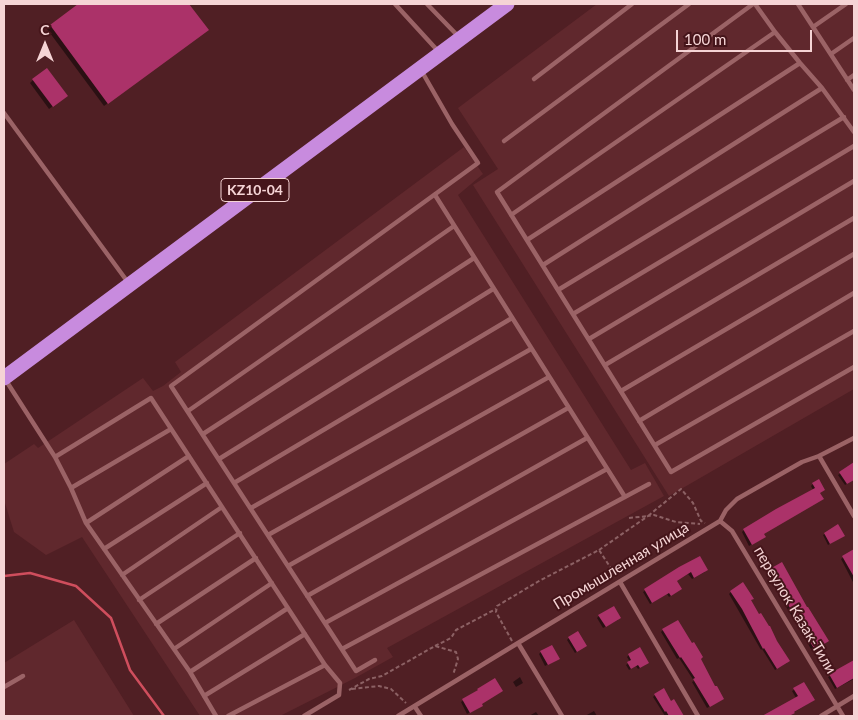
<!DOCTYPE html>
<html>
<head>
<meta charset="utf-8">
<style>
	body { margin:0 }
	#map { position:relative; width:858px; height:720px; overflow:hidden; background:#501f24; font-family:Lato,sans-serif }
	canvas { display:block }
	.frame { position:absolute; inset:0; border:5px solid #f5d4d5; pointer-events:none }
	.north { position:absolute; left:20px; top:20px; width:50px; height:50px; -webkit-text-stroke:4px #45151a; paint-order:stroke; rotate:0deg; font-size:14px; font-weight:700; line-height:20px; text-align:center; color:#f5d4d5 }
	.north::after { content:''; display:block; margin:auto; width:18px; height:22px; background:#f5d4d5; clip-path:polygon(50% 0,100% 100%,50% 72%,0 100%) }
	.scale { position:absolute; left:676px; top:30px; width:136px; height:22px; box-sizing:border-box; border:2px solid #f5d4d5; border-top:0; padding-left:6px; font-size:15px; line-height:18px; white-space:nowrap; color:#f5d4d5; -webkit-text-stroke:4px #45151a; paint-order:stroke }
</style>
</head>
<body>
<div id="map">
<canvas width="858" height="720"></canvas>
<div class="frame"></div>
<div class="north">С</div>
<div class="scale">100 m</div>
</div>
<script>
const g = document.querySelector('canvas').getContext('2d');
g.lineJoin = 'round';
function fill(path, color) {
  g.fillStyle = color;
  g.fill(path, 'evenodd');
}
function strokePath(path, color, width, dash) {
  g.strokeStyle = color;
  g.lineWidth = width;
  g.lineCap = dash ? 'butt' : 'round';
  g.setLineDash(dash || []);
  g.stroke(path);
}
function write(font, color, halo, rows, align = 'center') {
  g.font = font + ' Lato,sans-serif';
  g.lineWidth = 4;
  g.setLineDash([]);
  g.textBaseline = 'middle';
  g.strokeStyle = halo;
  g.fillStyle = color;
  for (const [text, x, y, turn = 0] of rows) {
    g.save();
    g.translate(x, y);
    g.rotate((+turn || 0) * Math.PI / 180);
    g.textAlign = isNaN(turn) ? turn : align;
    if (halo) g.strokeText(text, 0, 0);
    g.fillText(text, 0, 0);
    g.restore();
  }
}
const built = new Path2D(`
	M597,4H854V389L669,496L473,185L498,169L458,108Z
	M464,147L483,174L458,195L631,470L645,463L664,496L387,648L393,657L355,678L280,716H200L82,537L46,555L14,532L4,500V464L34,444L38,448L143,378L153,391L163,386L181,372L175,362Z
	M74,620L134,716H4V663Z`);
const shadow = new Path2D(`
	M80,4H188L207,30L104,106L47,29Z
	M33,80L63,99L49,109L30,83Z
	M854,464V479L845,485L838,475Z
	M813,484L823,490L763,534L762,539L749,546L742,532L744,530L776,510L813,490L811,486Z
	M825,534L841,537L828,545L823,535Z
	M854,550V584L841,559Z
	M680,568L705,572L692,579L688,574L675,582L678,591L669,597L667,594L650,604L643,592Z
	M769,571L806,609L828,641L826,643L812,651L806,640V639L788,610L767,573Z
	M731,592L787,663L775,670L762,649L761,650L729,594Z
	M599,616L618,620L603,628L597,618Z
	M663,630L699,659L721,700L707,708L692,682L694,681L679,658L677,659L661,632Z
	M569,638L583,647L575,653L567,640Z
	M541,652L556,660L545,666L539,654Z
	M629,655L645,665L638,669L636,666L629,670L626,665L630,662L627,657Z
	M854,662V679L835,689L828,677Z
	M520,677L523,683L516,687L513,682Z
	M494,680L479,708L467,714L461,702Z
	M804,684L813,700L811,702L793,713L789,716H765L796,698L792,691Z
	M655,695L671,702L673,701L683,716H665L653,697Z
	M594,711L597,716H585Z
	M536,712L539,716H529Z`);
const stream = new Path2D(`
	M4,576L30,573L76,586L111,618L130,670L164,716`);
const building = new Path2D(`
	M78,4H189L209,30L108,104L50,25Z
	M47,68L68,96L53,107L32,79Z
	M854,462V480L847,484L839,472Z
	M819,479L825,490L820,493L824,499L764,534L766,537L752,545L743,529L776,509L815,488L812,483Z
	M838,524L845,536L830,544L824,533Z
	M854,549V577L842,556Z
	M700,556L708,570L694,578L691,572L677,581L682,589L671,596L669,593L652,603L644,589L679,567Z
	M782,562L807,607H808L829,641L815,650L807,637H808L790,608L768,570Z
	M743,582L754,599L751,600L759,614L761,613L769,626H770L777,641L790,661L777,669L764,648L763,649L742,609L730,591Z
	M614,606L621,618L606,627L598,615Z
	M678,620L692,643L694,642L703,657L701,659L715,686H717L724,699L710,707L693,679L695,678L681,657L680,658L662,629Z
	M578,631L587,646L577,652L568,637Z
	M552,645L560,659L548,665L540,651Z
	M640,647L649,663L640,668L638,665L631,669L627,662L631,660L628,654Z
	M854,660V678L837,688L829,674Z
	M495,678L503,691L482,704L483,706L470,713L462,699L478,690L477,689Z
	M804,682L815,700L794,712L795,713L789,716H762L798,696L793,688Z
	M664,688L671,701L674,699L684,716H669L666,711L665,712L654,694Z`);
const path = new Path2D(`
	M629,518L648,516L681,489L693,503L701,521L705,523
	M599,550L648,516L654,515L676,522L700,524
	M512,641L496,612L497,606L539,581L599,550L616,576
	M435,646L451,638L456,630L496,609
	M352,689L379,686L391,689L406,703
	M349,690L369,679L382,676L435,646L456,652L458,659L453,675`);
const lane = new Path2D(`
	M395,4L438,51
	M427,4L458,36
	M753,4L497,192L671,472L854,367
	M755,4L775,32L800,63L822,88L854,132
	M798,4L854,90
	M813,27L846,4
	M831,54L854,38
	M534,79L632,4
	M847,80L854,75
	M4,113L127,281
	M504,141L689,4
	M435,195L625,497
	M511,215L775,32
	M527,240L800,63
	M543,265L822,88
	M558,290L844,117
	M573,314L854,146
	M589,339L854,181
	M605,365L854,218
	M5,379L55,457L71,488L86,523L190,672L216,716
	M621,391L854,254
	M188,411L454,226
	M639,421L854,293
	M203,434L474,258
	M655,445L854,331
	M819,456L854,516
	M55,457L151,398L325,665L340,683L339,695L304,716
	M219,459L493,289
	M234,483L512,318
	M71,488L171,429
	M251,508L531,349
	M720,521L732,531L843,716
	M86,523L189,456
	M268,535L549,377
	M104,549L207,483
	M288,566L568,408
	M122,575L222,507
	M620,582L698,716
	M307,596L587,438
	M139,600L240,533
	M325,623L607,469
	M156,624L256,558
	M518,643L562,716
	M174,649L272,583
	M342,649L649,484
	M375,660L356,671L171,386L478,163L452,124L421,70
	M190,672L288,608
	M4,687L23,676
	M204,696L305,634
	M415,707L421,716
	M228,716L325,665
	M398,716L518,643L720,521L726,510L737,499L802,462L819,456L854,438
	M821,716L854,696`);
const highway = new Path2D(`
	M4,378C171,252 340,129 507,4`);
const shields = [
	[255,190,68]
];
const shieldNames = [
	["KZ10-04",255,190]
];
const streetNames = [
	["Промышленная улица",621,566,-31],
	["переулок Казак-Тили",795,610,59]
];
fill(built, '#60282d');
fill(shadow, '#0007');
strokePath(stream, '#cf4e5d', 2.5);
fill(building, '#ab3269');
strokePath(path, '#8c6164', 2, [4, 2.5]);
strokePath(lane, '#9b6366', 4.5);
strokePath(highway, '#c88bde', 15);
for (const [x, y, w] of shields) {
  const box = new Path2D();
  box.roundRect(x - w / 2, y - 11.5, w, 23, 4);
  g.fillStyle = '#45151a';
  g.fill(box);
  strokePath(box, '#f5d4d5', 1);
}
write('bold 14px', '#f5d4d5', null, shieldNames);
write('15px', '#f5d4d5', '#45151a', streetNames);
</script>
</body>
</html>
